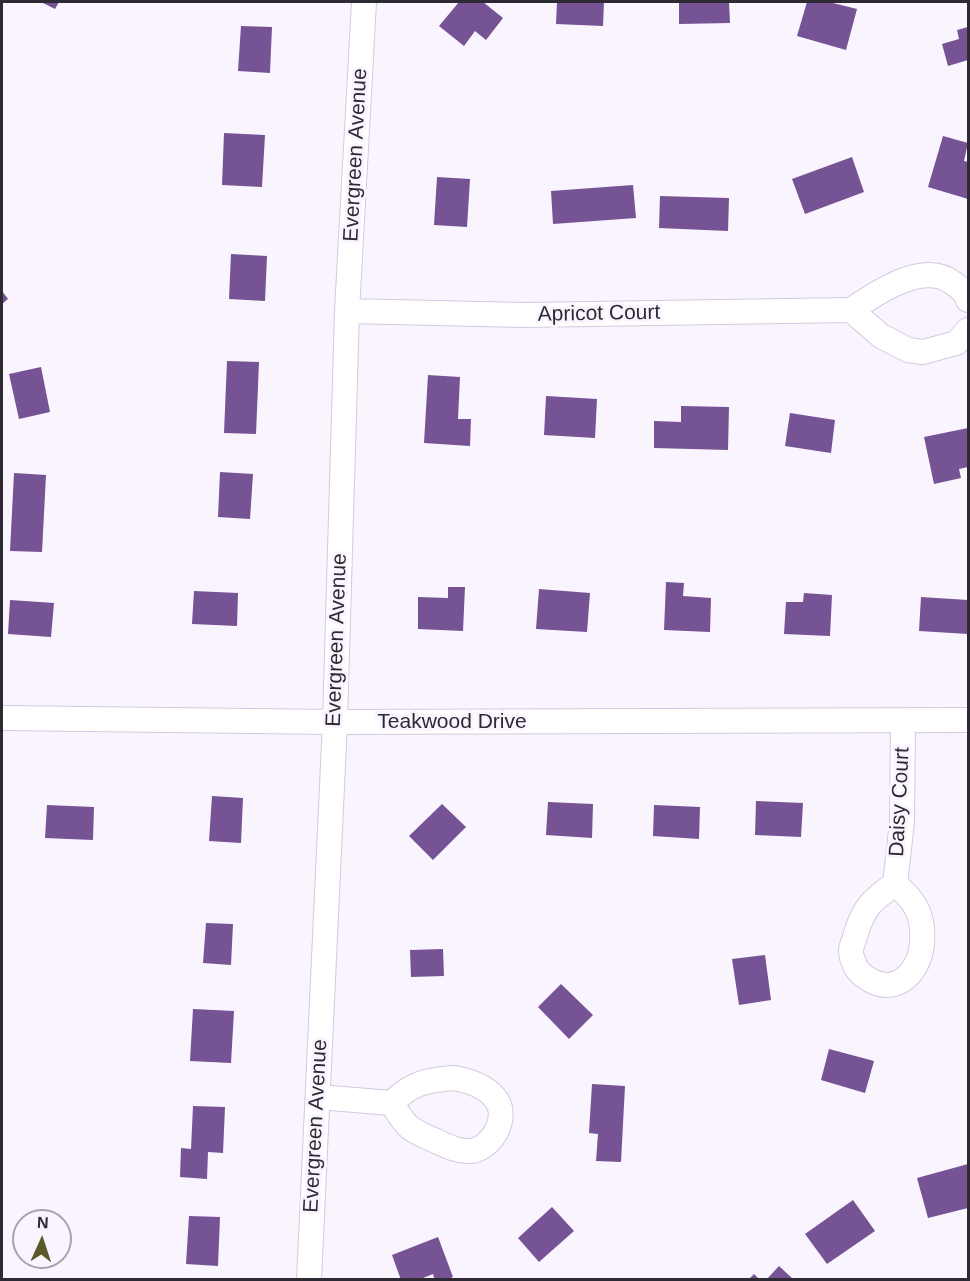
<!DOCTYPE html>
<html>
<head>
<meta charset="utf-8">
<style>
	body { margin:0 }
	#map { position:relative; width:970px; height:1281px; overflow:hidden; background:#f9f4fe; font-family:Arial,sans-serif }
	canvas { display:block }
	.frame { position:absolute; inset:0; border:3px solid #2e2a33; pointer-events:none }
	.north { position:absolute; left:12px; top:1209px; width:60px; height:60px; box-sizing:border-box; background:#f9f4fe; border:2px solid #a8a3ad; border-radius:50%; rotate:3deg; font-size:16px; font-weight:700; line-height:24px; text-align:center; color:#2e2a33 }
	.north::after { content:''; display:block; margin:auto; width:21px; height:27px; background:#595a27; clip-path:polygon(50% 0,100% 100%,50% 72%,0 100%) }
</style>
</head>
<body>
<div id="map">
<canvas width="970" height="1281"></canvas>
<div class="frame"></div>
<div class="north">N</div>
</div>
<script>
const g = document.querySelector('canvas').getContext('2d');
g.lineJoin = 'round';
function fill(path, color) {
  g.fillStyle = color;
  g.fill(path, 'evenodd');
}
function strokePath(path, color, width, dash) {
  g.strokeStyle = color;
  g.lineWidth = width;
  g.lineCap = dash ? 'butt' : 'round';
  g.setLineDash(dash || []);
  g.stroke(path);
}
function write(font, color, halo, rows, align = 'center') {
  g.font = font + ' Arial,sans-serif';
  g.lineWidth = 6;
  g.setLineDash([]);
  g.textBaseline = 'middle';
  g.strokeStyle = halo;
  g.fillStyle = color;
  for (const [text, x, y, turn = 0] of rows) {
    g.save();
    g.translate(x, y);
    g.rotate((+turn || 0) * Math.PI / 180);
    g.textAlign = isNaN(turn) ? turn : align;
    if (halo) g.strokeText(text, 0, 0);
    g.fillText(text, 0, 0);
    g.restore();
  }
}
const building = new Path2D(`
	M41,2H59L55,9Z
	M459,2H483L503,18L486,40L475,31L464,46L439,26Z
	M557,2H604L603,26L556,24Z
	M679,2H729L730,23L679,24Z
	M807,2H829L857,9L846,50L797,36Z
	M241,26L272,27L270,73L238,71Z
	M968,27V60L948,66L942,44L959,39L957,30Z
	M224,133L265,135L262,187L222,185Z
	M943,136L968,143L964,161L968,162V199L928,187Z
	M852,157L864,192L805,214L792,179Z
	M437,177L470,179L467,227L434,225Z
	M633,185L636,218L553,224L551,191Z
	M660,196L729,198L728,231L659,228Z
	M231,254L267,256L265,301L229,299Z
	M2,291L8,299L2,304Z
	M227,361L259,362L256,434L224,433Z
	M41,367L50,412L19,419L9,374Z
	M428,375L460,377L458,419H471L470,446L424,443Z
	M546,396L597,399L595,438L544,435Z
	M681,406L729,407L728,450L654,448V421L681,422Z
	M790,413L835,420L831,453L785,446Z
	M968,428V467L959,469L961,478L934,484L924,437Z
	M220,472L253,474L250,519L218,517Z
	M14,473L46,475L42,552L10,551Z
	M666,582L684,583L683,596L711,598L710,632L664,630Z
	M448,587H465L463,631L418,629V597L448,598Z
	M539,589L590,593L587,632L536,629Z
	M194,591L238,593L237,626L192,624Z
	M804,593L832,595L830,636L784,634L786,602H803Z
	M921,597L968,600V634L919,631Z
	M10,600L54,603L51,637L8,634Z
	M212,796L243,798L241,843L209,841Z
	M756,801L803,803L801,837L755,835Z
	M548,802L593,804L592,838L546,835Z
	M442,804L466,827L433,860L409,836Z
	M47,805L94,807L93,840L45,838Z
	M654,805L700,807L699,839L653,836Z
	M206,923L233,924L231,965L203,963Z
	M443,949L444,976L411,977L410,950Z
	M765,955L771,1000L739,1005L732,959Z
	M561,984L593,1015L569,1039L538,1007Z
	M193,1009L234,1011L231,1063L190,1061Z
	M829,1049L874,1061L865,1093L821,1080Z
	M592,1084L625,1086L621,1162L596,1161L598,1134L589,1133Z
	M193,1106L225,1107L223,1153L208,1152L207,1179L180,1177L181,1148L191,1149Z
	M968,1164V1208L928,1218L917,1178Z
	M853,1200L875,1231L827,1264L805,1234Z
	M552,1207L574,1231L539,1262L518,1238Z
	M189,1216L220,1217L218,1266L186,1264Z
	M438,1237L453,1277L446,1280H435L433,1274L418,1280H401L392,1255Z
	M779,1266L794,1280H766Z
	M754,1274L760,1280H748Z`);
const street = new Path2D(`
	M968,300C966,292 960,288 953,283C924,260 876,293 851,310L881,336L908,350L923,352L956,343L968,330
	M347,311L525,315L851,310
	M2,718L335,722L968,720
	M895,884C916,901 924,916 922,943C920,971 897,996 870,980C861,975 855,969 853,960C852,958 851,953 851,951C851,945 855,939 856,933C864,907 873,899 895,884Z
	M895,884L902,822L903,721
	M454,1078C469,1081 484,1085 495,1098C510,1116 493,1148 471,1151C458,1152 447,1146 436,1141C410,1130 406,1128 392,1103C411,1083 427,1080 454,1078Z
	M318,1097L392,1103
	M309,1280L335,722L347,311L364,2`);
const streetNames = [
	["Evergreen Avenue",356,155,-87],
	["Apricot Court",599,314,-1],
	["Evergreen Avenue",337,640,-88],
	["Teakwood Drive",452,722],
	["Daisy Court",900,802,-87],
	["Evergreen Avenue",316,1126,-87]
];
fill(building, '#755394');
strokePath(street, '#d4c9e0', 26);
strokePath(street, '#fff', 24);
write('21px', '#2e2a33', '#f9f4fe', streetNames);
</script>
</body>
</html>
